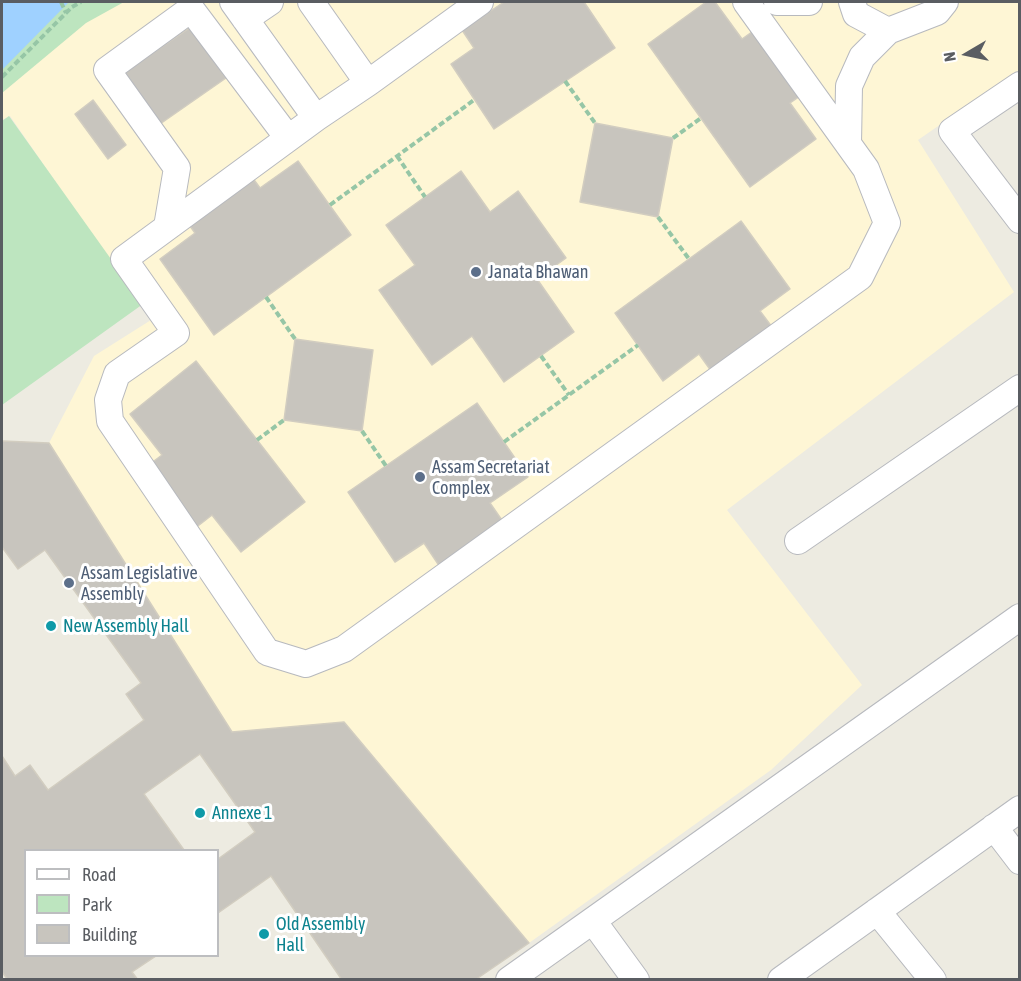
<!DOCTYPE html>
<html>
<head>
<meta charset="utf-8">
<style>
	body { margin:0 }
	#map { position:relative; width:1021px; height:981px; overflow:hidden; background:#edebe1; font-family:"Asap Condensed",sans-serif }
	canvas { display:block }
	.frame { position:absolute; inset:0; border:3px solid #5a5d62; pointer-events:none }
	.legend { position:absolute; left:24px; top:849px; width:195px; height:108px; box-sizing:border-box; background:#fff; border:2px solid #bdbec0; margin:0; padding:8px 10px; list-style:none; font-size:18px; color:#5a5d62 }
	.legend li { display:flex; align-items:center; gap:12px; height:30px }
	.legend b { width:30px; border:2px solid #bdbec0 }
	.north { position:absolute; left:937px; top:24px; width:60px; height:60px; -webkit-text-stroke:4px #fff; paint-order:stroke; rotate:261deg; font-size:16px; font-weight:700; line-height:24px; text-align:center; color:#5a5d62 }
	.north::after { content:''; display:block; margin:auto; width:21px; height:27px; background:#5a5d62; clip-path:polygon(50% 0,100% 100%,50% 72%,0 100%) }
</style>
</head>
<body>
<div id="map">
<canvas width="1021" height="981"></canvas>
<div class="frame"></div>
<ul class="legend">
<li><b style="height:8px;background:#fff"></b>Road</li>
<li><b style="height:16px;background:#bde5bf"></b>Park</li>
<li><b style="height:16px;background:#c8c5be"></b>Building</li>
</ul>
<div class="north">N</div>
</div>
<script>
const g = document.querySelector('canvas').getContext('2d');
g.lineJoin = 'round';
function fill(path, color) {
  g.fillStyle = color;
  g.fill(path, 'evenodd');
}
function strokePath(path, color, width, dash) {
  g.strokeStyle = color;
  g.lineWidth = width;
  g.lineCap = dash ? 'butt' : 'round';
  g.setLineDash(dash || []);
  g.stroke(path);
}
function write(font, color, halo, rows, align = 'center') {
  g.font = font + ' "Asap Condensed",sans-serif';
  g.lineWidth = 6;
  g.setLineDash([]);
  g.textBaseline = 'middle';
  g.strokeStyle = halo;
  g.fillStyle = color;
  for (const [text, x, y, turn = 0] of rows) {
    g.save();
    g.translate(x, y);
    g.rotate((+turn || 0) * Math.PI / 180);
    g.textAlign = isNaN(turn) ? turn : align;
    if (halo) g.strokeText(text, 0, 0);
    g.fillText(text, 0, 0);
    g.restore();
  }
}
const commercial = new Path2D(`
	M2,2H1019V70L918,140L1014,292L727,510L862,685L771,770L529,943L344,722L232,732L49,443L94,356L151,320L10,116L2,120Z`);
const green = new Path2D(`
	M2,2H124L86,23L2,93Z
	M9,116L143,304L2,405V121Z`);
const water = new Path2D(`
	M2,2H69L2,70Z`);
const building = new Path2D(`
	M504,2H584L615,48L494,129L451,64L474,48L462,30Z
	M706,2H715L742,39L759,27L806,92L790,103L816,139L750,187L648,44Z
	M191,27L226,78L160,124L125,72Z
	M93,100L126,145L108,159L75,114Z
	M595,123L673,138L658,217L580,202Z
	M298,161L351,235L214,335L160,259L195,233L185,219L249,173L260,188Z
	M461,171L490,212L518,191L566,258L537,279L574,332L504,382L472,336L432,365L379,290L415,265L386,225Z
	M741,221L790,289L760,311L775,331L714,375L699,354L663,381L615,313Z
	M295,339L373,350L362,431L284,420Z
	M196,361L305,502L241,552L212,515L194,529L146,467L162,455L130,414Z
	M477,403L528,477L490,503L506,526L442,570L424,543L395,562L348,492Z
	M2,441L49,443L232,732L344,722L529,943L475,980H8L2,972ZM26,850H218V956H26Z
	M2,547L18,569L45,550L141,683L126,694L144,720L48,790L30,765L15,776L2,756Z
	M200,754L255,832L218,859V850H184L144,794Z
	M271,876L342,980H138L132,972L156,956H218V913Z`);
const path = new Path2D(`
	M61,2L66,13
	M2,77L72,7L81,2
	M565,81L595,123
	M673,138L701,118
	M397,156L425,197
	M330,205L474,100
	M658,217L689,259
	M266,297L295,339
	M541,356L569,395
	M362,431L386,466
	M257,440L284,420
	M504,442L638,345`);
const minor = new Path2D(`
	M233,2L316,118L368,83L311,2
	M777,2H809
	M852,2L856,14L888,31L937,12L945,2
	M245,19L270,2
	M368,83L480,2
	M1020,85L952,131L1020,220
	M316,118L124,259L176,333L117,374L108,400L110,421L267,652L306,664L344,649L860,277L887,223L866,169L746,2
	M848,144L849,86L862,57L888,31
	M167,227L177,168L107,70L191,9L288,138
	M798,541L1020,388
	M994,827L1020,861
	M877,911L933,980
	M593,921L636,980
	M509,980L1020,617
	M781,980L1020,809`);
const markers = [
	[476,272,6,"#5c6f8a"],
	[420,477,6,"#5c6f8a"],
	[69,583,6,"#5c6f8a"],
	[51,626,6,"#0f9aa8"],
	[200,813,6,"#0f9aa8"],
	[264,934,6,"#0f9aa8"]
];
const serviceNames = [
	["Janata Bhawan",488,272],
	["Assam Secretariat",432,467],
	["Complex",432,488],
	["Assam Legislative",81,573],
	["Assembly",81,594]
];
const cultureNames = [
	["New Assembly Hall",63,626],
	["Annexe 1",212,813],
	["Old Assembly",276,924],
	["Hall",276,945]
];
fill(commercial, '#fef6d5');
fill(green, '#bde5bf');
fill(water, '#9fd1ff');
fill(building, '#c8c5be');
strokePath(building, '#d2cdc0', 1.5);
strokePath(minor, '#b7b9be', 28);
strokePath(path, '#96c6a6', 4, [6, 3]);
strokePath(minor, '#fff', 26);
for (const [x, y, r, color] of markers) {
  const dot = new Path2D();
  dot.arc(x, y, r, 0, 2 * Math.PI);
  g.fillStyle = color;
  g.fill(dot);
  strokePath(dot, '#fff', 2);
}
write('18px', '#4e5e75', '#fff', serviceNames, 'left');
write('18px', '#0d838f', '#fff', cultureNames, 'left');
</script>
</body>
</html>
